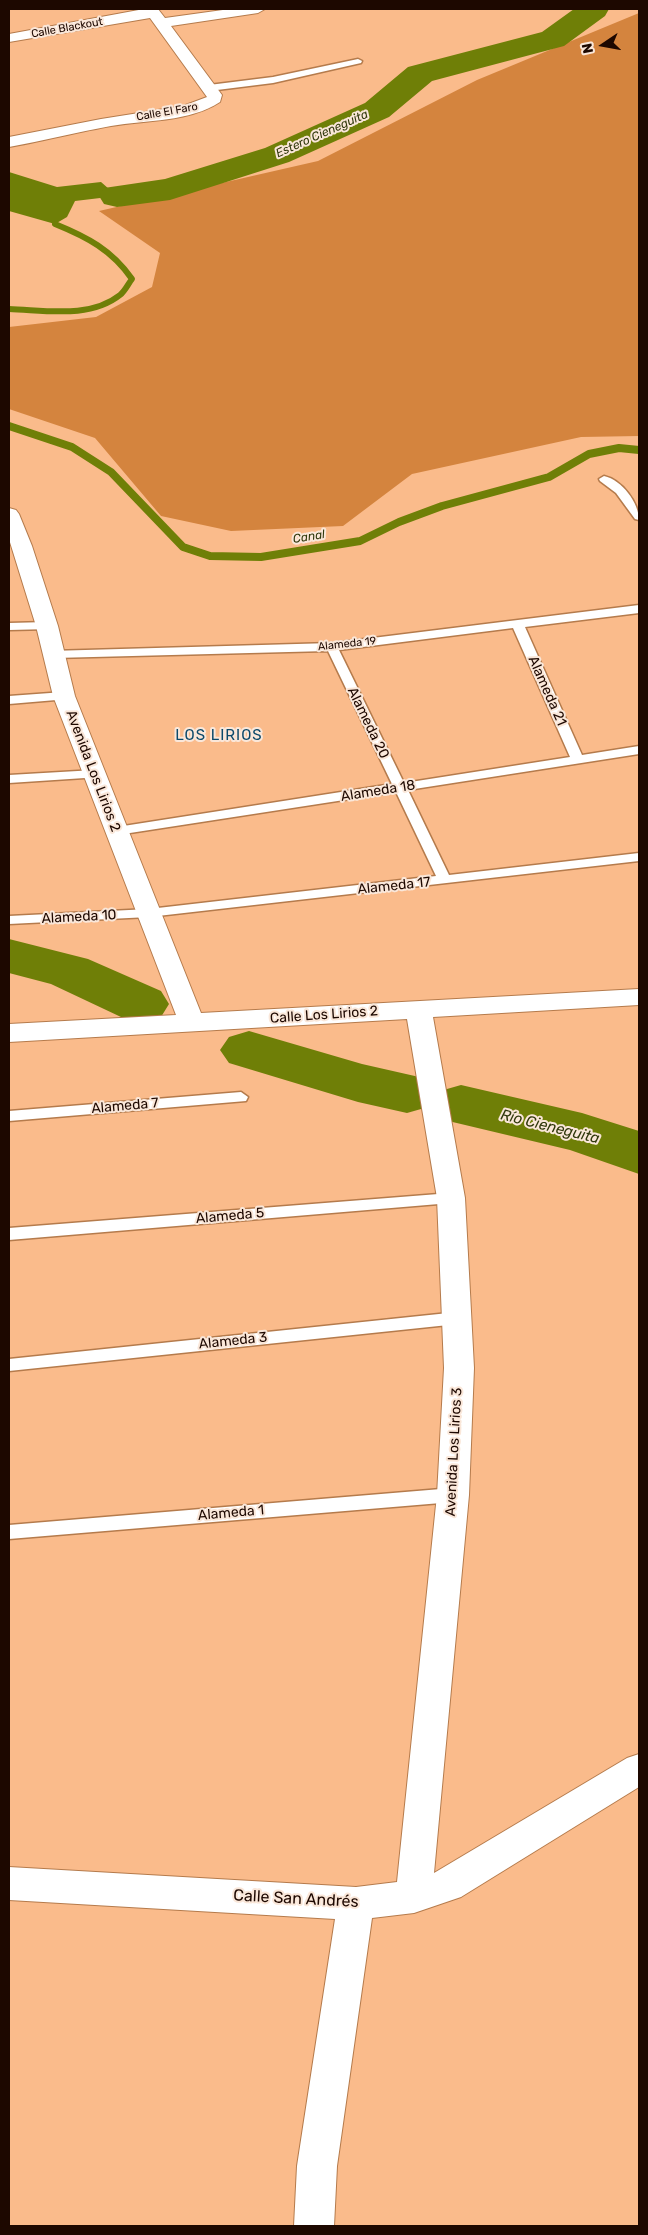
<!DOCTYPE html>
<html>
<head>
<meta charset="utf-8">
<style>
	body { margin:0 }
	#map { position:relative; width:648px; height:2235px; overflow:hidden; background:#fabb8b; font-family:Rubik,sans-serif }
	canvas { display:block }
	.frame { position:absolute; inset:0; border:10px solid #1d0800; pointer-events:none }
	.north { position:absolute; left:578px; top:20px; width:50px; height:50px; -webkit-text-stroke:4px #fae7d9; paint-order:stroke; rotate:258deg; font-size:14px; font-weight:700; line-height:20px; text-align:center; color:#1d0800 }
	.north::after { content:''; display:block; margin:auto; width:18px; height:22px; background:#1d0800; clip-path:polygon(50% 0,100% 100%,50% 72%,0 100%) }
</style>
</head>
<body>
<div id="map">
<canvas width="648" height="2235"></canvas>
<div class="frame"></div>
<div class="north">N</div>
</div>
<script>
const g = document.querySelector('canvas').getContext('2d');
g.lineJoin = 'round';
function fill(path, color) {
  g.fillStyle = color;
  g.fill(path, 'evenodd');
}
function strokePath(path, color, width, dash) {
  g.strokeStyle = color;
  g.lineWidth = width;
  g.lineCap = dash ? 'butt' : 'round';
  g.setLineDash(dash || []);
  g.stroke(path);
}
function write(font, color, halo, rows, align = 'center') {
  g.font = font + ' Rubik,sans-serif';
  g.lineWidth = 4;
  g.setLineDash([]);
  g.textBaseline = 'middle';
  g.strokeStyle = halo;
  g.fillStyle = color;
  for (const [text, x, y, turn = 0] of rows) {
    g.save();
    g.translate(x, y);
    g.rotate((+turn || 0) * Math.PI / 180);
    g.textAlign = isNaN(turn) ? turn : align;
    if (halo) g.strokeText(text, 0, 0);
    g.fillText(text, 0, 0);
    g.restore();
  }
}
const forest = new Path2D(`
	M639,13V436L581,437L412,474L343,526L231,531L161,516L95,438L9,409V327L96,317L152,287L160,253L99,211L318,161L477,80Z`);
const water = new Path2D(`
	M9,172L57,187L101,182L117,196L75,201L67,217L55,224L9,211Z`);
const streamFar1 = new Path2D(`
	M9,309C45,310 90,319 120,295C125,291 128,284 132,279C112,250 87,237 55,224`);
const stream = new Path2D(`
	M9,426L72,447L111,472L183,547L210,556L261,557L360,541L399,522L442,506L549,477L589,454L619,448L639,450`);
const river = new Path2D(`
	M574,9H609L605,16L564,46L432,81L389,117L289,162L170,200L117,207L104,204L99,196L104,188L165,179L265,148L365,103L408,67L542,32Z
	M9,939L88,959L161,991L169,1004L161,1017L141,1022L121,1017L51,984L9,973Z
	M249,1031L362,1064L428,1079L436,1093L428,1107L407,1113L358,1102L229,1063L220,1050L229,1037Z
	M461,1085L582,1113L639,1131V1174L570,1150L440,1119L432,1105L440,1091Z`);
const service = new Path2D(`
	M358,59L362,61L361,63L273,83L209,91L205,88L209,85L273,77Z
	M604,476C622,480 639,503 639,520L635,519L616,493L600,481L599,479Z
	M639,605V613L525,627L582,755L639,746V754L408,790L449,875L639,853V861L149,917L9,924V916L149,909L436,876L396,792L117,835L110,831L117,827L392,784L328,651L54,658L50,657L48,654L50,651L332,643ZM513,628L570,757L404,783L339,650Z
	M47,622L51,623V629L9,630V623Z
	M64,692L68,693L70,696L68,699L9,704V696Z
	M95,770L101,774L100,777L9,783V775Z
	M241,1092L248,1097L246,1101L9,1121V1111Z
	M451,1193L456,1194L459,1198L456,1202L451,1203L9,1240V1228Z
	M458,1312L464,1314L466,1318L464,1322L458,1324L9,1371V1359Z
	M453,1488L459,1490L462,1495L459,1500L453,1502L9,1539V1525Z`);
const minor = new Path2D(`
	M144,9H158L165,18L230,9H265L258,13L171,26L222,95L220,102C190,122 146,120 111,126C77,132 43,141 9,147V137L101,119L183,106L207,97L150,18L9,42V34Z
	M9,508L16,510L19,514L32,546L58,626L75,696L201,1013L639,989V1005L433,1017L465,1198L474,1368L469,1495L434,1873L627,1758L639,1754V1787L461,1897L414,1913L372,1918L337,2166L334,2226H294L297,2166L335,1919L9,1900V1867L356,1887L397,1882L437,1495L444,1368L437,1198L407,1019L9,1042V1024L176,1015L53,696L36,626L9,539Z`);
const farStreetnames = [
	["Calle Blackout",67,28,-10],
	["Calle El Faro",167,112,-10],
	["Alameda 19",347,644,-6]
];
const farWaternames = [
	["Estero Cieneguita",322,134,-24],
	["Canal",309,537,-9]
];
const streetNames = [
	["Alameda 21",547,691,66],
	["Alameda 20",368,723,64],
	["Avenida Los Lirios 2",93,771,69],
	["Alameda 18",378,791,-9],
	["Alameda 17",394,886,-6],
	["Alameda 10",79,917,-3],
	["Calle Los Lirios 2",324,1015,-4],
	["Alameda 7",125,1106,-5],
	["Alameda 5",230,1216,-5],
	["Alameda 3",233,1341,-6],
	["Avenida Los Lirios 3",454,1452,-87],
	["Alameda 1",231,1513,-5]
];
const neighbourhoodNames = [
	["LOS LIRIOS",219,736]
];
const waterNames = [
	["Río Cieneguita",550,1127,14]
];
const nearStreetnames = [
	["Calle San Andrés",296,1899,3]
];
fill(forest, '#d4843e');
fill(water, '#6f7f07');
strokePath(streamFar1, '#6f7f07', 6);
strokePath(stream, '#6f7f07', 8);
fill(river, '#6f7f07');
strokePath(service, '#b57b4c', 3);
strokePath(minor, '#b57b4c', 2);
fill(service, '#fff');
fill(minor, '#fff');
write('11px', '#1d0800', '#fae7d9', farStreetnames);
write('italic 12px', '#30380c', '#fae7d9', farWaternames);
write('14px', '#1d0800', '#fae7d9', streetNames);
g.letterSpacing = '1px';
write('15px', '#0c496a', '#fae7d9', neighbourhoodNames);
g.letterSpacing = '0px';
write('italic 15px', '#30380c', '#fae7d9', waterNames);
write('16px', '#1d0800', '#fae7d9', nearStreetnames);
</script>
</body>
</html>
